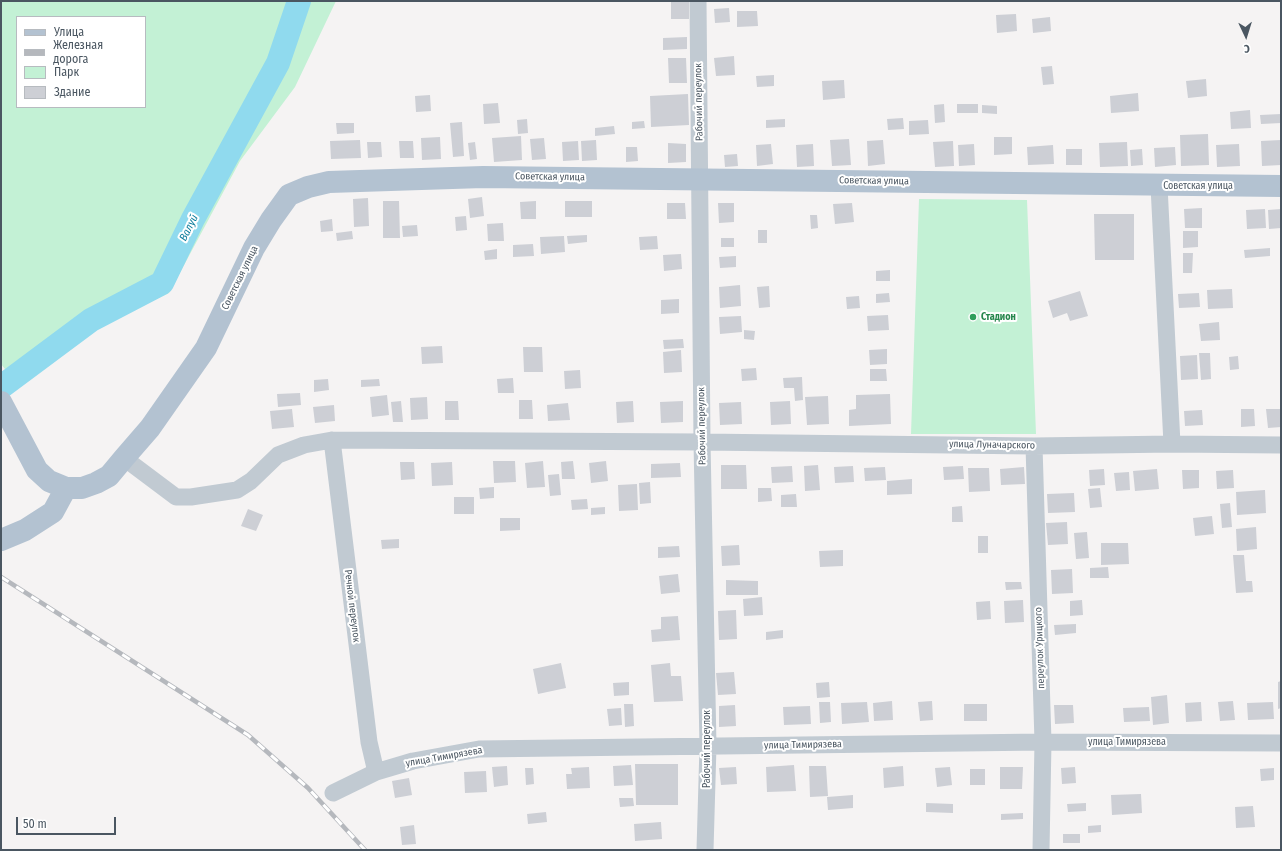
<!DOCTYPE html>
<html>
<head>
<meta charset="utf-8">
<style>
	body { margin:0 }
	#map { position:relative; width:1282px; height:851px; overflow:hidden; background:#f5f3f3; font-family:"Fira Sans Condensed",sans-serif }
	canvas { display:block }
	.frame { position:absolute; inset:0; border:2px solid #4a5661; pointer-events:none }
	.legend { position:absolute; left:16px; top:16px; width:130px; height:92px; box-sizing:border-box; background:#fff; border:1px solid #b7bbc0; margin:0; padding:5px 7px; list-style:none; font-size:12px; color:#4a5661 }
	.legend li { display:flex; align-items:center; gap:8px; height:20px }
	.legend b { width:20px; border:1px solid #b7bbc0 }
	.north { position:absolute; left:1226px; top:16px; width:40px; height:40px; -webkit-text-stroke:3px #fff; paint-order:stroke; rotate:176deg; font-size:11px; font-weight:700; line-height:16px; text-align:center; color:#4a5661 }
	.north::after { content:''; display:block; margin:auto; width:14px; height:18px; background:#4a5661; clip-path:polygon(50% 0,100% 100%,50% 72%,0 100%) }
	.scale { position:absolute; left:16px; top:817px; width:100px; height:18px; box-sizing:border-box; border:2px solid #4a5661; border-top:0; padding-left:5px; font-size:12px; line-height:14px; white-space:nowrap; color:#4a5661; -webkit-text-stroke:3px #fff; paint-order:stroke }
</style>
</head>
<body>
<div id="map">
<canvas width="1282" height="851"></canvas>
<div class="frame"></div>
<ul class="legend">
<li><b style="height:5px;background:#b3c2d1"></b>Улица</li>
<li><b style="height:5px;background:#b5b8bd"></b>Железная дорога</li>
<li><b style="height:11px;background:#c3f1d5"></b>Парк</li>
<li><b style="height:11px;background:#cdcfd5"></b>Здание</li>
</ul>
<div class="north">С</div>
<div class="scale">50 m</div>
</div>
<script>
const g = document.querySelector('canvas').getContext('2d');
g.lineJoin = 'round';
function fill(path, color) {
  g.fillStyle = color;
  g.fill(path, 'evenodd');
}
function strokePath(path, color, width, dash) {
  g.strokeStyle = color;
  g.lineWidth = width;
  g.lineCap = dash ? 'butt' : 'round';
  g.setLineDash(dash || []);
  g.stroke(path);
}
function write(font, color, halo, rows, align = 'center') {
  g.font = font + ' "Fira Sans Condensed",sans-serif';
  g.lineWidth = 4;
  g.setLineDash([]);
  g.textBaseline = 'middle';
  g.strokeStyle = halo;
  g.fillStyle = color;
  for (const [text, x, y, turn = 0] of rows) {
    g.save();
    g.translate(x, y);
    g.rotate((+turn || 0) * Math.PI / 180);
    g.textAlign = isNaN(turn) ? turn : align;
    if (halo) g.strokeText(text, 0, 0);
    g.fillText(text, 0, 0);
    g.restore();
  }
}
const green = new Path2D(`
	M1,1H336L295,87L240,161L169,293L78,336L15,382L1,364ZM17,17H145V107H17Z
	M919,199L1027,200L1036,434H911Z`);
const river = new Path2D(`
	M1,387L91,320L162,283L193,219L278,63L299,1`);
const building = new Path2D(`
	M671,1H689V19H671Z
	M729,8L730,22L715,23L714,9Z
	M737,11H757L758,26L737,27Z
	M1016,14L1017,31L997,33L996,15Z
	M1050,17L1051,31L1033,33L1032,19Z
	M687,37V49L663,50V38Z
	M734,56L735,75L716,76L714,58Z
	M668,58H686L687,83H669Z
	M1052,66L1054,84L1043,85L1041,67Z
	M774,75V86L757,87L756,76Z
	M1206,79L1207,96L1188,98L1186,81Z
	M844,80L845,98L823,100L822,81Z
	M1138,93L1139,111L1111,113L1110,96Z
	M688,94L689,125L651,127L650,96Z
	M430,95L431,111L416,112L415,96Z
	M498,103L500,123L484,124L483,104Z
	M944,104L945,122L935,123L934,105Z
	M957,104H978V113H957Z
	M982,105L997,106V114L982,113Z
	M1250,110L1251,128L1231,129L1230,112Z
	M1281,114V123L1261,124L1260,115Z
	M903,118L904,129L888,130L887,119Z
	M527,119L528,133L518,134L517,120Z
	M785,119V127L766,128V120Z
	M928,120L929,134L909,135V121Z
	M644,121L645,128L632,129V122Z
	M462,122L464,156L453,157L450,123Z
	M336,123H354V133L337,134Z
	M614,126L615,134L595,136V128Z
	M1208,134L1209,165L1181,166L1180,135Z
	M521,136L522,160L494,162L492,138Z
	M440,137L441,159L422,160L421,138Z
	M994,137H1012V154L994,155Z
	M544,138L546,159L532,160L530,139Z
	M849,139L851,165L832,166L830,140Z
	M360,140L361,158L331,159L330,141Z
	M596,140L597,160L582,161L581,141Z
	M883,140L885,164L868,166L867,141Z
	M1281,140V165L1262,166L1261,141Z
	M399,141H413L414,158H400Z
	M578,141L579,160L563,161L562,142Z
	M953,141L954,166L935,167L933,142Z
	M367,142H381L382,157L368,158Z
	M475,142L477,159L470,160L468,143Z
	M1127,142L1128,166L1100,167L1099,143Z
	M668,143L686,144V162L668,163Z
	M771,144L773,164L757,166L756,145Z
	M813,144L814,166L797,167L796,145Z
	M974,144L975,165L959,166L958,145Z
	M1239,144L1240,166L1217,167L1216,145Z
	M1053,145L1054,164L1028,165L1027,147Z
	M626,147H637L638,161L626,162Z
	M1175,147L1176,165L1155,167L1154,148Z
	M1066,149H1082V165H1066Z
	M1142,149L1143,165L1131,166L1130,150Z
	M737,154L738,166L725,167L724,155Z
	M482,197L484,216L470,218L468,199Z
	M368,198L369,226L354,227L353,199Z
	M383,201H399L400,238H383Z
	M536,201V219H521L520,202Z
	M565,201H592V217H565Z
	M667,203H685L686,219H667Z
	M718,203H734V222L719,223Z
	M852,203L854,222L835,224L833,204Z
	M1202,208V228H1185L1184,209Z
	M1265,209L1266,228L1247,229L1246,210Z
	M1281,209V228L1269,229L1268,210Z
	M1094,214H1134V260H1095Z
	M810,215H817L818,228L811,229Z
	M466,216L467,230L456,231L455,217Z
	M332,219L333,231L321,232L320,221Z
	M503,223L504,241H488L487,224Z
	M417,225L418,236L403,237L402,226Z
	M758,230H767V243H758Z
	M352,231L353,239L337,241L336,233Z
	M1183,231H1198V247L1183,248Z
	M587,235V242L568,244L567,236Z
	M564,236L565,252L541,254L540,237Z
	M657,236L658,249L640,250L639,237Z
	M721,238H734V247H721Z
	M533,244L534,256L513,257V245Z
	M1270,248V256L1245,258L1244,250Z
	M497,249V259L485,260L484,251Z
	M1183,253H1193L1192,273H1183Z
	M681,254L682,269L664,271L663,255Z
	M736,256V267L720,268L719,257Z
	M890,270V281H876V271Z
	M740,285L741,306L720,308L719,287Z
	M769,286L770,307L759,308L757,287Z
	M1232,289L1233,308L1208,309L1207,290Z
	M1080,291L1088,316L1070,321L1067,313L1053,318L1048,301Z
	M889,293L890,302L876,303V294Z
	M1199,293L1200,307L1179,308L1178,294Z
	M859,296L860,308L847,309L846,297Z
	M679,299V313L661,314V300Z
	M888,315L889,330L868,331L867,316Z
	M741,316L742,332L720,334L719,317Z
	M1219,322L1220,340L1201,341L1199,324Z
	M744,330L755,331L754,340L744,339Z
	M683,339L684,348L664,349L663,340Z
	M442,346L443,363L422,364L421,347Z
	M523,347H542L543,372H524Z
	M887,349V364L870,365L869,350Z
	M681,350L682,372L664,373L663,352Z
	M1199,353H1210L1211,379L1201,380Z
	M1197,355L1198,379L1181,380L1180,356Z
	M1238,356L1239,369L1230,370L1229,357Z
	M756,368L757,380L742,381L741,369Z
	M870,369H886L887,381H870Z
	M580,370L581,388L565,389L564,371Z
	M802,377L803,400L795,401L794,388H784L783,378Z
	M513,378L514,393H498L497,379Z
	M328,379L329,390L314,392V380Z
	M379,379L380,386L361,387V380Z
	M300,393L301,405L278,407L277,394Z
	M890,394L891,424L849,426V410L856,409V395Z
	M387,395L389,415L372,417L370,397Z
	M828,396L829,424L807,425L805,397Z
	M427,397L428,419L411,420L410,398Z
	M519,400H532L533,419H519Z
	M401,401L403,422H393L391,402Z
	M445,401H458L459,420H445Z
	M633,401L634,422L617,423L616,402Z
	M683,401V422L661,423L660,402Z
	M790,401L791,424L771,425L770,402Z
	M741,402L742,424L720,425L719,403Z
	M568,403L570,420L548,421L547,405Z
	M334,405L335,421L315,423L313,407Z
	M292,409L294,427L272,429L270,411Z
	M1241,409H1254L1255,426L1241,427Z
	M1266,409H1281V427L1268,428Z
	M1202,410L1203,425L1185,426L1184,411Z
	M493,461H515L516,482L494,483Z
	M543,461L545,487L527,488L525,463Z
	M573,461L575,479H562L561,462Z
	M606,461L608,481L591,483L589,463Z
	M400,462H414L415,479L401,480Z
	M452,462L453,485L432,486L431,463Z
	M680,463L681,477L651,478V464Z
	M721,465H746L747,489H721Z
	M818,465L820,490L805,491L804,466Z
	M792,466L793,482L772,483L771,467Z
	M853,466L854,482L835,483L834,467Z
	M963,466L964,479L944,480L943,467Z
	M885,467L886,480L865,481L864,468Z
	M1024,467L1025,484L1001,485L1000,469Z
	M968,468H989L990,491L969,492Z
	M1104,469L1105,485L1090,486L1089,470Z
	M1157,469L1159,489L1135,491L1133,471Z
	M1182,470H1199V488L1183,489Z
	M1233,470L1234,488L1217,489L1216,471Z
	M1129,472L1130,490L1116,491L1114,473Z
	M559,474L561,495L550,496L548,475Z
	M912,479V494L887,495V481Z
	M650,482L651,503L640,504L639,483Z
	M637,484L638,510L619,511L618,485Z
	M494,487V498L480,499L479,488Z
	M758,488H771L772,501L758,502Z
	M1100,488L1102,507L1090,508L1088,489Z
	M1265,490L1266,513L1237,515L1236,492Z
	M1074,493L1075,512L1048,513L1047,494Z
	M796,494L797,507H781V495Z
	M454,497H474V514H454Z
	M587,499L588,509L572,510L571,500Z
	M1230,503L1232,527L1222,528L1220,504Z
	M962,506L963,522H952V507Z
	M605,507V514L591,515V508Z
	M248,509L263,515L256,531L241,526Z
	M1212,516L1214,534L1195,536L1193,518Z
	M500,518H520V530L500,531Z
	M1067,522L1068,544L1048,545L1046,523Z
	M1256,527L1257,549L1237,551L1236,529Z
	M1087,532L1089,558L1076,559L1074,533Z
	M978,536H988V553H978Z
	M399,539V548L382,549L381,540Z
	M1101,543H1128L1129,564L1101,565Z
	M739,545L740,565L722,566L721,546Z
	M679,546L680,557L658,558V547Z
	M843,550V566L820,567L819,551Z
	M1233,555H1244L1246,581H1252L1253,592L1236,593Z
	M1108,567L1109,578H1090V568Z
	M1072,569L1073,593L1052,594L1051,570Z
	M678,574L680,592L661,594L659,576Z
	M726,580L758,581V595H726Z
	M1005,582H1021L1022,589L1006,590Z
	M762,597L763,615L744,616L743,599Z
	M1023,600L1024,622L1005,623L1004,601Z
	M1082,600L1083,615L1070,616V601Z
	M990,601L991,619L977,620L976,602Z
	M736,610L737,639L719,640L718,611Z
	M678,616L680,640L652,642L651,630L661,629V617Z
	M1076,624V633L1055,635L1054,625Z
	M783,630V638L766,640V632Z
	M561,663L566,688L538,694L533,669Z
	M670,663L671,676H681L683,701L654,702L651,665Z
	M734,672L736,694L718,695L716,673Z
	M1281,681V708L1278,709V682Z
	M629,682V695L614,696L613,683Z
	M829,682L830,697L817,698L816,683Z
	M1167,695L1169,723L1153,725L1151,697Z
	M892,701L893,720L874,721L873,703Z
	M932,701L933,720L920,721L918,702Z
	M1233,701L1235,720L1220,721L1218,702Z
	M819,702H830L831,722L820,723Z
	M867,702L869,722L842,724L841,703Z
	M1201,702L1202,721L1186,722L1185,703Z
	M1273,702L1274,719L1248,720L1247,703Z
	M624,704H633L634,726L625,727Z
	M964,704H987V721H964Z
	M735,705L736,726L719,727V706Z
	M1054,705H1073L1074,723L1055,724Z
	M810,706L811,724L784,725L783,707Z
	M1149,707L1150,721L1124,722L1123,708Z
	M621,708L622,725L609,726L607,709Z
	M635,764H678V805H636Z
	M631,765L633,785L614,786L613,766Z
	M794,765L796,791L767,792L766,767Z
	M507,766L508,785L494,787L492,767Z
	M809,766H826L828,796L810,797Z
	M903,766L904,786L884,788L883,768Z
	M589,767L590,788L567,789L566,774H572L571,768Z
	M736,767L737,784L721,785L719,768Z
	M950,767L952,785L937,787L935,768Z
	M1000,767H1023L1022,789H1000Z
	M1075,767L1076,783L1062,784L1061,768Z
	M525,768H533L534,784L526,785Z
	M1274,768V780L1261,781L1260,769Z
	M970,769H985V785H970Z
	M486,771L487,792L465,793L464,772Z
	M409,778L412,795L395,798L392,781Z
	M1141,794L1142,813L1112,815L1111,795Z
	M853,795V808L828,810L827,797Z
	M619,798H633L634,806L620,807Z
	M926,803L953,804V813L926,812Z
	M1086,803V811L1068,812L1067,804Z
	M1253,806L1255,827L1236,828L1235,807Z
	M546,812L547,822L528,824L527,814Z
	M1023,813V819L1001,820V814Z
	M661,822L662,839L635,841L634,824Z
	M414,825L416,844L402,845L400,827Z
	M1101,825V832L1088,833V826Z
	M1063,834H1080V843H1063Z`);
const minor = new Path2D(`
	M698,1L702,442L708,746L705,850
	M1159,186L1172,444
	M332,440L369,742L376,772
	M1034,446L1043,742L1041,850
	M124,458L176,497H191L237,490L251,481L278,455L304,445L332,440L702,442L1034,446L1172,444L1281,445
	M333,793L376,772L413,761L479,749L1043,742L1281,743`);
const major = new Path2D(`
	M1,402L37,470L49,481L66,488
	M1,540L25,530L53,512L66,488H82L96,483L109,476L124,458L150,428L206,348L254,248L271,220L289,195L308,187L329,182L483,177L1281,186`);
const rail = new Path2D(`
	M1,577L248,735L308,788L365,850`);
const markers = [
	[973,317,4,"#2e9e5b"]
];
const streetNames = [
	["Рабочий переулок",699,102,-91],
	["Советская улица",550,177,1],
	["Советская улица",874,181,1],
	["Советская улица",1198,186],
	["Советская улица",240,278,-64],
	["Рабочий переулок",702,426,-91],
	["улица Луначарского",992,445,1],
	["Речной переулок",352,606,83],
	["переулок Урицкого",1040,648,-92],
	["улица Тимирязева",1127,742],
	["улица Тимирязева",803,745,-1],
	["Рабочий переулок",707,749,-90],
	["улица Тимирязева",444,757,-10]
];
const leisureNames = [
	["Стадион",981,317]
];
const waterNames = [
	["Валуй",189,228,-63]
];
fill(green, '#c3f1d5');
strokePath(river, '#90daee', 24);
fill(building, '#cdcfd5');
strokePath(minor, '#c1cad2', 17);
strokePath(major, '#b3c2d1', 22);
strokePath(rail, '#b5b8bd', 4.5);
strokePath(rail, '#fff', 3, [9]);
for (const [x, y, r, color] of markers) {
  const dot = new Path2D();
  dot.arc(x, y, r, 0, 2 * Math.PI);
  g.fillStyle = color;
  g.fill(dot);
  strokePath(dot, '#fff', 1.5);
}
write('10px', '#4a5661', '#fff', streetNames);
write('bold 10px', '#27864d', '#fff', leisureNames, 'left');
write('italic 11px', '#0c7c9b', '#fff', waterNames);
</script>
</body>
</html>
